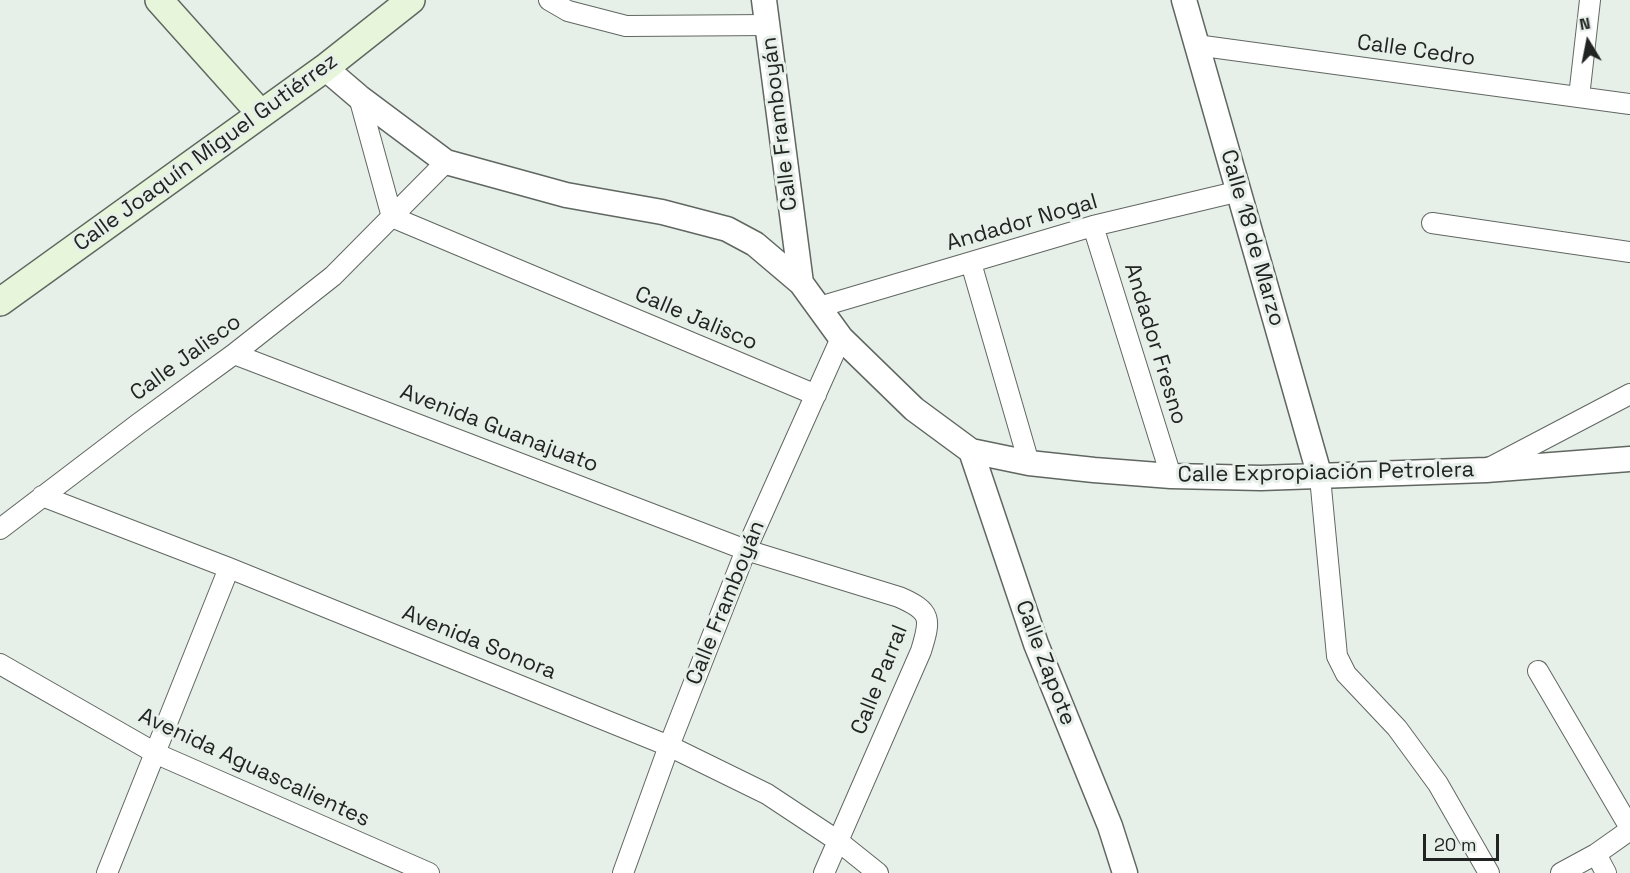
<!DOCTYPE html>
<html>
<head>
<meta charset="utf-8">
<style>
	body { margin:0 }
	#map { position:relative; width:1630px; height:873px; overflow:hidden; background:#e7efe9; font-family:"Space Grotesk",sans-serif }
	canvas { display:block }
	.north { position:absolute; left:1558px; top:12px; width:60px; height:60px; -webkit-text-stroke:4px #e7efe9; paint-order:stroke; rotate:350deg; font-size:16px; font-weight:700; line-height:24px; text-align:center; color:#212422 }
	.north::after { content:''; display:block; margin:auto; width:21px; height:27px; background:#212422; clip-path:polygon(50% 0,100% 100%,50% 72%,0 100%) }
	.scale { position:absolute; left:1423px; top:834px; width:76px; height:27px; box-sizing:border-box; border:3px solid #212422; border-top:0; padding-left:8px; font-size:18px; line-height:21px; white-space:nowrap; color:#212422; -webkit-text-stroke:4px #e7efe9; paint-order:stroke }
</style>
</head>
<body>
<div id="map">
<canvas width="1630" height="873"></canvas>
<div class="north">N</div>
<div class="scale">20 m</div>
</div>
<script>
const g = document.querySelector('canvas').getContext('2d');
g.lineJoin = 'round';
function strokePath(path, color, width, dash) {
  g.strokeStyle = color;
  g.lineWidth = width;
  g.lineCap = dash ? 'butt' : 'round';
  g.setLineDash(dash || []);
  g.stroke(path);
}
function write(font, color, halo, rows, align = 'center') {
  g.font = font + ' "Space Grotesk",sans-serif';
  g.lineWidth = 6;
  g.setLineDash([]);
  g.textBaseline = 'middle';
  g.strokeStyle = halo;
  g.fillStyle = color;
  for (const [text, x, y, turn = 0] of rows) {
    g.save();
    g.translate(x, y);
    g.rotate((+turn || 0) * Math.PI / 180);
    g.textAlign = isNaN(turn) ? turn : align;
    if (halo) g.strokeText(text, 0, 0);
    g.fillText(text, 0, 0);
    g.restore();
  }
}
const minor = new Path2D(`
	M549,0L568,11L626,26L769,25
	M1196,45L1630,104
	M359,97L392,217L816,395
	M1579,97L1590,0
	M1432,223L1630,252
	M1093,226L1171,476
	M971,263L1029,463
	M819,307L1093,226L1240,191
	M234,354L746,550L899,597C932,611 931,619 921,651L824,873
	M1489,468L1630,394
	M1320,477L1337,656L1346,674L1397,728L1438,784L1489,873
	M42,496L229,568L669,746L767,794L838,841L878,873
	M0,529L138,424L234,354L333,276L446,162
	M0,664L157,754L429,873
	M1538,671L1630,828
	M1596,854L1606,873
	M107,873L229,568
	M623,873L669,746L746,550L841,338
	M1561,873L1596,854L1630,830`);
const tertiary = new Path2D(`
	M764,0L801,283
	M1184,0L1320,477
	M325,68L359,97L446,162L566,195L662,212L727,229L755,244L801,283L841,338L914,409L971,451L1029,463L1094,470L1171,476L1261,478L1486,470L1630,459
	M971,451L1036,644L1110,826L1125,873`);
const secondary = new Path2D(`
	M159,0L261,114
	M0,302L325,68L411,0`);
const streetNames = [
	["Calle Cedro",1416,51,8],
	["Calle Framboyán",780,124,-97],
	["Calle Joaquín Miguel Gutiérrez",206,153,-36],
	["Andador Nogal",1022,223,-16],
	["Calle 18 de Marzo",1252,238,74],
	["Calle Jalisco",696,319,23],
	["Andador Fresno",1155,344,73],
	["Calle Jalisco",186,358,-36],
	["Avenida Guanajuato",499,429,21],
	["Calle Expropiación Petrolera",1326,473,-1],
	["Calle Framboyán",726,603,-68],
	["Avenida Sonora",479,643,22],
	["Calle Zapote",1045,663,69],
	["Calle Parral",880,680,-68],
	["Avenida Aguascalientes",254,768,25]
];
strokePath(minor, '#606761', 22);
strokePath(tertiary, '#606761', 27);
strokePath(secondary, '#606761', 30);
strokePath(minor, '#fff', 20);
strokePath(tertiary, '#fff', 24);
strokePath(secondary, '#e7f6da', 27);
write('22px', '#212422', '#e7efe9', streetNames);
</script>
</body>
</html>
